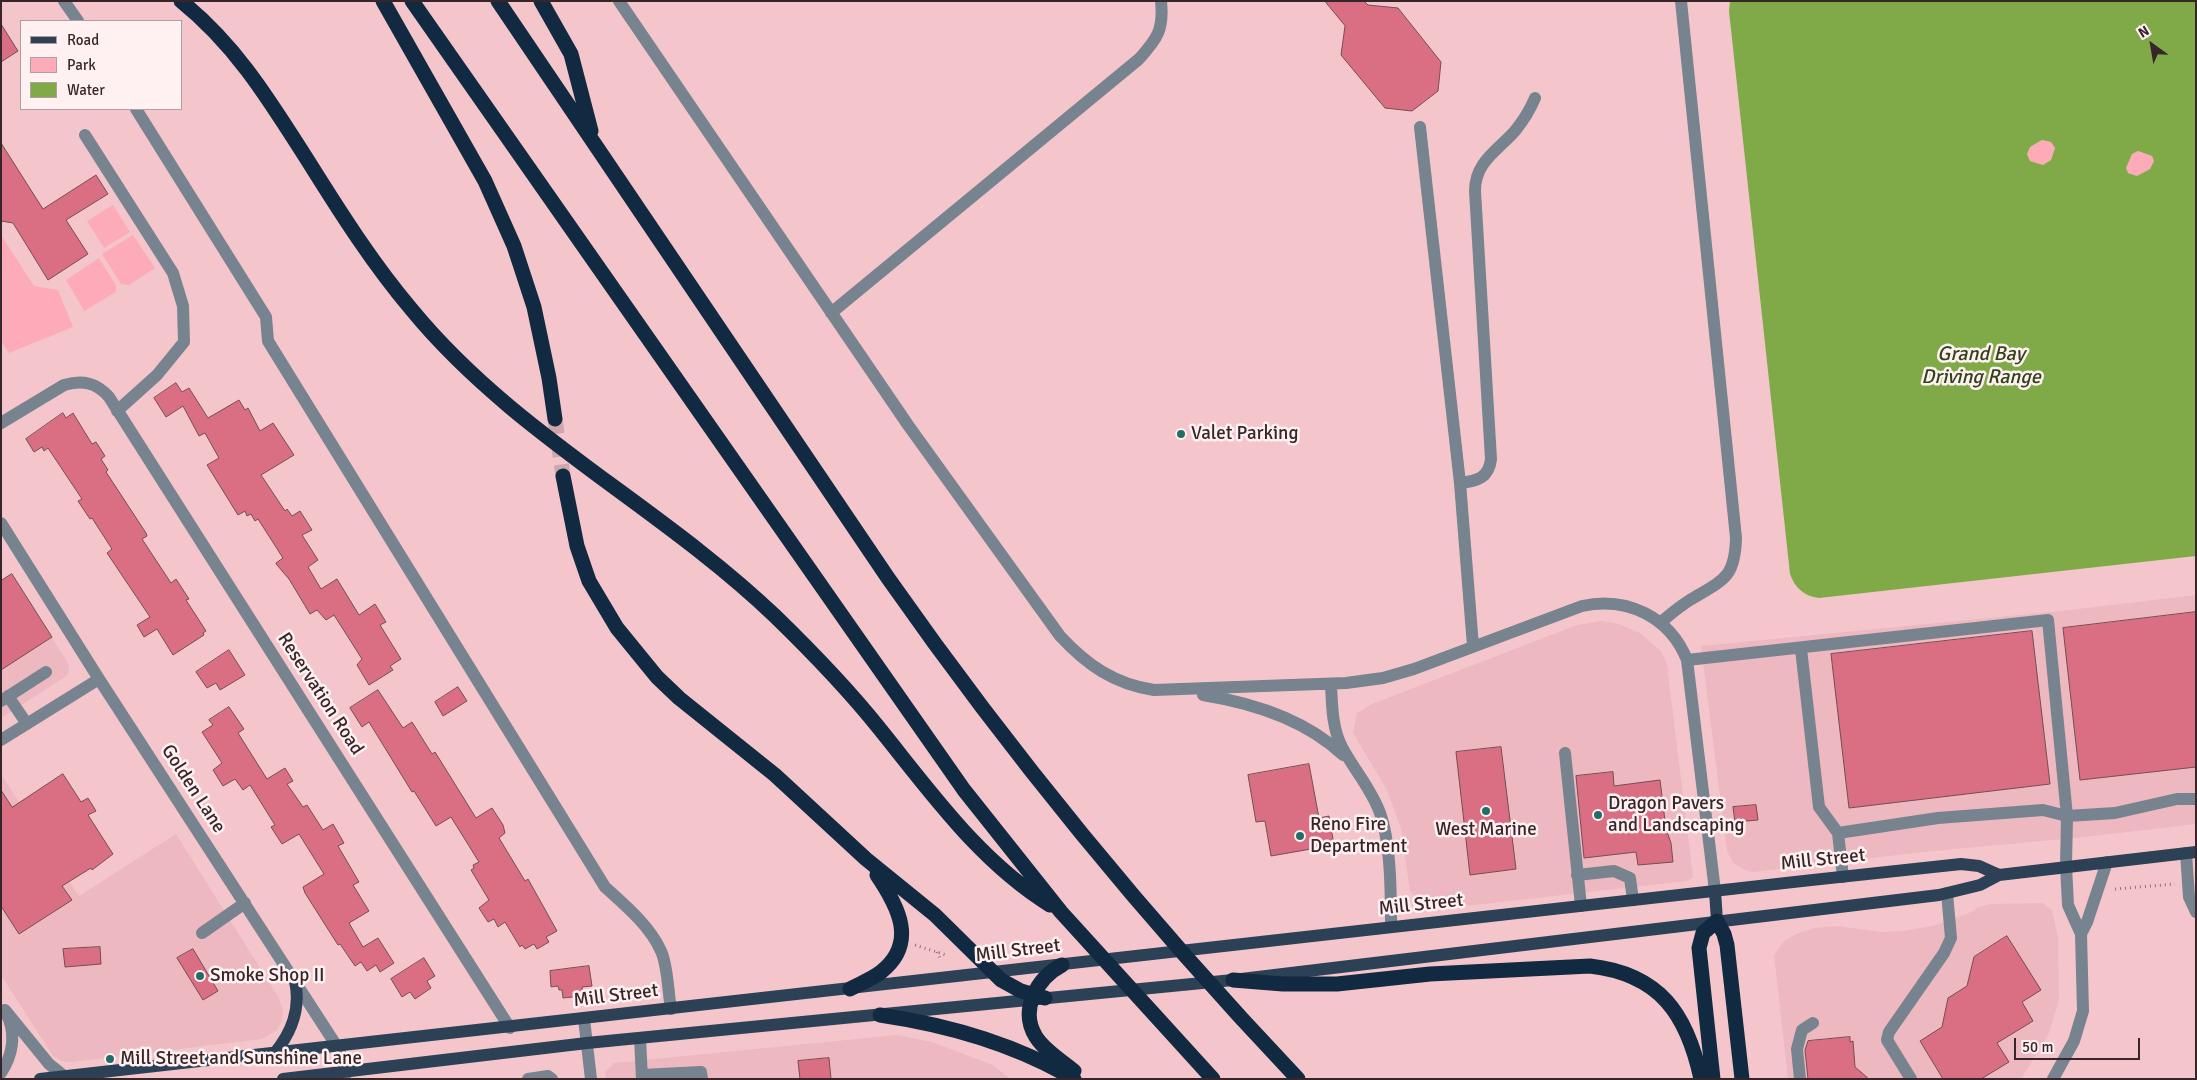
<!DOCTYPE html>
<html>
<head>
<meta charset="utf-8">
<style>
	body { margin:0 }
	#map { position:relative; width:2197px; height:1080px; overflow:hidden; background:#f4c6cc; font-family:Signika,sans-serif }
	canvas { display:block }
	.frame { position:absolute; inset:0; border:2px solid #372629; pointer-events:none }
	.legend { position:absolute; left:20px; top:20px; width:162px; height:90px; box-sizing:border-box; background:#fff0f2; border:1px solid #af9fa2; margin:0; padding:6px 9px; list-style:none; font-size:15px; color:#372629 }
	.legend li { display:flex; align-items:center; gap:10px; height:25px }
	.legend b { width:25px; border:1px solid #af9fa2 }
	.north { position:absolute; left:2127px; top:20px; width:50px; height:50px; -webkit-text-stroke:4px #fff0f2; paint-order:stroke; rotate:328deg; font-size:14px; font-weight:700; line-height:20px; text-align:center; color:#372629 }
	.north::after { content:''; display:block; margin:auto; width:18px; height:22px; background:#372629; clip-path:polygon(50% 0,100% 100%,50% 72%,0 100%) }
	.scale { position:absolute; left:2014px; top:1038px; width:126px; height:22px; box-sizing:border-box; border:2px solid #372629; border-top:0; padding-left:6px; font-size:15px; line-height:18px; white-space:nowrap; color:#372629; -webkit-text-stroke:4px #fff0f2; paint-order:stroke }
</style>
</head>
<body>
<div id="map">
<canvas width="2197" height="1080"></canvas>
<div class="frame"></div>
<ul class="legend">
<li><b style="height:6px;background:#2c4156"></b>Road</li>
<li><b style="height:14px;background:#fdabb8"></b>Park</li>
<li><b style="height:14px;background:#7faa47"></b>Water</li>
</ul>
<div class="north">N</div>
<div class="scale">50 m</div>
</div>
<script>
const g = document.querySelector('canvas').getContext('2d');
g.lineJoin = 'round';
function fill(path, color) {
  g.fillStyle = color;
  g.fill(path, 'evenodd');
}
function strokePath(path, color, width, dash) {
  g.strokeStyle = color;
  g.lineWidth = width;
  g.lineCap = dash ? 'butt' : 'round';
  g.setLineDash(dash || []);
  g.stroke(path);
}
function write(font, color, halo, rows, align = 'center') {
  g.font = font + ' Signika,sans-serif';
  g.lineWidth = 5;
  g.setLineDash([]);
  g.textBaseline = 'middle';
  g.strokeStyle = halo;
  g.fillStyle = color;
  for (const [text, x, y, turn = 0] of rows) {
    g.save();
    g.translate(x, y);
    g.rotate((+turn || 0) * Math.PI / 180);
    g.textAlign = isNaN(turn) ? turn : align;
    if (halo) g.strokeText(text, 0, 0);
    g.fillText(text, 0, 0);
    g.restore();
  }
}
const built = new Path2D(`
	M11,573L66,660L69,666V672L65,677L1,718V580Z
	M2196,595V824L2085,837L1923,852L1753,872L1743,869L1733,863L1727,851L1701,646L2061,611Z
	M1601,621L1619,624L1640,633L1661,651L1667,664L1693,877L1687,881L1430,910L1424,907L1410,891L1401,829L1387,790L1353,733L1357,713L1372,704L1577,625Z
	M1,774L79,896L176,834L279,998L283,1011L282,1021L277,1030L262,1039L72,1062L62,1061L53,1056L1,975Z
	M2042,903L2052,910L2058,938L2059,999L2049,1033L2021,1079H1788L1774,955L1784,941L1796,934L1815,928L1837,926L1882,932L1904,931L1936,925L1969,913L1979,907L1991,904Z
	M897,1035L932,1042L993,1065L1010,1079H606L605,1072L614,1063Z`);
const green = new Path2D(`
	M2043,140L2051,142L2055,148L2051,160L2043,165L2030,161L2027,154L2030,147Z
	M2137,151L2152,156L2154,161L2151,169L2137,176L2128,173L2126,168L2132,154Z
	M113,205L130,232L104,248L87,221Z
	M1,235L34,286L58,290L73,327L9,353L1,341Z
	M133,235L155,268L129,285L121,284L102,254Z
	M99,258L116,285V292L84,311L66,280Z`);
const water = new Path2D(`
	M1730,1H2196V556L1819,598C1804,596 1795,588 1790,574L1729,11ZM2042,140L2051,142L2055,148L2051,160L2043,165L2030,161L2027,154L2030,147ZM2138,151L2152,156L2154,161L2150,169L2137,176L2128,173L2126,168L2132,154Z`);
const building = new Path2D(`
	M1325,1H1364L1368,5L1398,8L1441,62L1438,91L1412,111L1385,108L1341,55L1345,26Z
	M1,24L18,51L1,62Z
	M1,143L43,209L96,175L108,194L66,220L88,254L48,280L13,223L1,221Z
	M176,383L182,392L189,388L208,418L239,400L245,410L248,408L260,431L273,423L294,455L261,475L285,511L287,509L292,516L300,511L312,530L302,535L318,560L308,567L321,589L337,579L359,615L375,604L386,622L380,625L401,659L390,666L393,670L369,685L357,665L362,659L334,615L326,620L317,610L310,614L289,579L277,565L276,563L283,558L258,519L255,521L251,514L247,516L245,511L238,515L207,465L219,458L205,433L199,436L183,406L166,417L154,398Z
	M63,413L66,418L73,413L92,444L96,442L105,456L101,459L108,470L106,472L146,533L147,536L142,539L171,583L176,579L189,599L186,600L206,631L203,633L204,635L173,655L157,629L144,637L137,625L150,617L107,553L112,549L92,518L90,519L78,501L82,499L48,448L44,451L42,447L34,452L26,439Z
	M12,574L52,637L1,670V581Z
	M2196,612V767L2080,780L2063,628Z
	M2032,631L2050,784L1849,808L1831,654Z
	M229,650L245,675L220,690L216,683L207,688L196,672Z
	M458,687L467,701L443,716L435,702Z
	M378,690L403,728L412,722L432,754L435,752L476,818L492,808L503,825L505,833L499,838L525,881L528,879L557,931L546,937L549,942L537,949L534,944L525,949L522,945L520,947L505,922L498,927L494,919L488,922L479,908L489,900L471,870L474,868L473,865L479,862L451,817L436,826L414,791L412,792L369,722L362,727L350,708Z
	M229,707L244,729L238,733L267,779L285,768L293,781L287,784L303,807L307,805L323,830L333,824L344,843L338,846L359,882L353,885L369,911L349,923L363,947L378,938L394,963L380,972L376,965L367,971L361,962L355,966L340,944L338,945L331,934L305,893L303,887L324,874L299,834L282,844L271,827L275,825L250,785L243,790L235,779L223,786L213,770L222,763L202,732L213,725L209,720Z
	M1501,747L1516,869L1470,875L1456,752Z
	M1309,764L1319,818L1329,816L1334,845L1271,856L1265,821L1256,822L1248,775Z
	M1613,772L1614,786L1660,780L1666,829L1671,843L1673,862L1638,865L1636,852L1584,858L1576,776Z
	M63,774L81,802L88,798L96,811L88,815L113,854L92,870L91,868L62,886L72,900L19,934L1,906V790L12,807Z
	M1756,805L1758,820L1735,822L1733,807Z
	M2007,936L2041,990L2022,1002L2033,1021L1997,1043L2009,1062L1981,1079H1943L1920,1041L1942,1027L1948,998L1967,986L1974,957Z
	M100,947L101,964L65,967L63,949Z
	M193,949L218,991L203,1000L177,958Z
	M424,958L435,976L427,981L431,988L415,999L410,992L402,997L391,979Z
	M589,966L592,986L582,987L583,996L563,998L562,990H559L558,986L551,987L550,971Z
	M1850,1037V1042L1853,1041L1855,1067L1869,1079H1808L1805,1050L1808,1041Z
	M829,1058L831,1079H800L798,1061Z`);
const highwayTunnel = new Path2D(`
	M555,419L563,476`);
const path = new Path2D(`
	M2115,889L2175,884
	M915,945L946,955
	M937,952L941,961`);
const minor = new Path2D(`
	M64,1L78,21
	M619,1L908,425L1060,636C1087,665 1114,684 1154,690L1346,683L1383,678L1414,669L1582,606C1627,596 1670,617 1687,660L1715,891
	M136,109L266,317L268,341L605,887C625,905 650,926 661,951C668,966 668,993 671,1009
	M1420,127L1460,483L1473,646
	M85,135L173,273L183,306L184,342L157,375L117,411
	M831,313L1139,59C1157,39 1164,30 1161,1
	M1,423L64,385C82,380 96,382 109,397L510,1028
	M1460,483C1477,481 1489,478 1491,459L1475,191C1475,162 1497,151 1515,131C1523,121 1530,110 1535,98
	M1,523L99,679L338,1048L343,1060L345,1079
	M1661,622C1672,613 1682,604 1695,597C1726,579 1735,575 1736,538L1681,1
	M1801,649L1819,807L1838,833L1843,877
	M1687,660L2048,620L2067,816L2043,810L1938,818L1838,833
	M1331,684C1332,705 1332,728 1342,747C1354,770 1371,788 1380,813C1391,843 1391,895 1391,927
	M1203,695C1253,703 1306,720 1343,755
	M8,696L27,724
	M1,701L46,672
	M1,740L99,679
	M1565,753L1581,906
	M2186,853L2189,897L2196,912
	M1577,875L1614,871L1630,878L1633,900
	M202,933L245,903
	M2081,934L2087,922L2107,862
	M5,1010L49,1064L64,1076
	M584,1019L591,1079
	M640,1038L642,1079
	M1,1073C13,1055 16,1034 7,1015
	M642,1075L701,1072L702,1079
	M528,1079L548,1076L552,1079
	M1800,1079L1797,1049L1802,1030L1813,1023
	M1911,1079L1887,1040L1889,1032L1944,953L1951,938L1947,893
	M2053,1079L2074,1041L2083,1011L2081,934L2068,905L2066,866L2067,816L2115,813L2177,799H2196`);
const major = new Path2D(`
	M1715,891L1717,921
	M274,1054C292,1032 301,1009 295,981
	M40,1079C680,1010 1320,932 1961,864L1979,866L1999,875
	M283,1079L587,1043L1233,980L1939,895L1980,885L1999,875L2196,852`);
const highway = new Path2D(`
	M181,1C238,47 271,103 310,164C342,215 373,264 412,310C514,434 660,506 775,616C811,651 847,688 879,728C930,791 979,861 1050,905
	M383,1L485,181L514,246L534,307L549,378L555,419
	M412,1L964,790L1061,912L1213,1079
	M498,1L888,578C1012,755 1149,922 1298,1079
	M541,1L571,54L591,131
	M563,476L577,546L589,581L617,628L657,677L679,698L775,775L866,859L935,915L1001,980L1021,991L1045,998
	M1062,965C1037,978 1019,1010 1036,1037C1045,1051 1062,1061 1074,1071
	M1233,980L1283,984H1337L1430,974L1590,966C1660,974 1687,1014 1701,1079
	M850,989C861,983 872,979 881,972C918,943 898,906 877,875
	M880,1015C948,1025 1015,1044 1074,1079
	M1713,1079L1699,948L1703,933L1717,921L1724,934L1727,945L1742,1079`);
const markers = [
	[1181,434,5,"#236d69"],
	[1486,811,5,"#236d69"],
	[1598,815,5,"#236d69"],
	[1300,836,5,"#236d69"],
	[200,976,5,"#236d69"],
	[110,1059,5,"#236d69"]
];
const poiNames = [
	["Valet Parking",1191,434],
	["Dragon Pavers",1608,804],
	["and Landscaping",1608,826],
	["Reno Fire",1310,825],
	["Department",1310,847],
	["West Marine",1486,830,"center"],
	["Smoke Shop II",210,976],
	["Mill Street and Sunshine Lane",120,1059]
];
const streetNames = [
	["Reservation Road",320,694,57],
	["Golden Lane",193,789,57],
	["Mill Street",1823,860,-6],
	["Mill Street",1421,905,-6],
	["Mill Street",1018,951,-7],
	["Mill Street",616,996,-7]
];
const waterNames = [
	["Grand Bay",1981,355],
	["Driving Range",1981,378]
];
fill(built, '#edb8bf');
fill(green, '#fdabb8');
fill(water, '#7faa47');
fill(building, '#da6e83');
strokePath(building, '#744e54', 1);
strokePath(highwayTunnel, '#cea6ab', 15, [15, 8]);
strokePath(path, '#907176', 3, [1, 4]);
strokePath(minor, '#77838f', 12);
strokePath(major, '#2c4156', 12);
strokePath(highway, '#122a41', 15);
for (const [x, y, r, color] of markers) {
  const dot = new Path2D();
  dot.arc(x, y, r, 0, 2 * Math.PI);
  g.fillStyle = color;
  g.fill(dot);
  strokePath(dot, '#fff0f2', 2);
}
write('19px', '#372629', '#fff0f2', poiNames, 'left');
write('19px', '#372629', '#fff0f2', streetNames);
write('italic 20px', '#31431b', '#fff0f2', waterNames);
</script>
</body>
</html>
